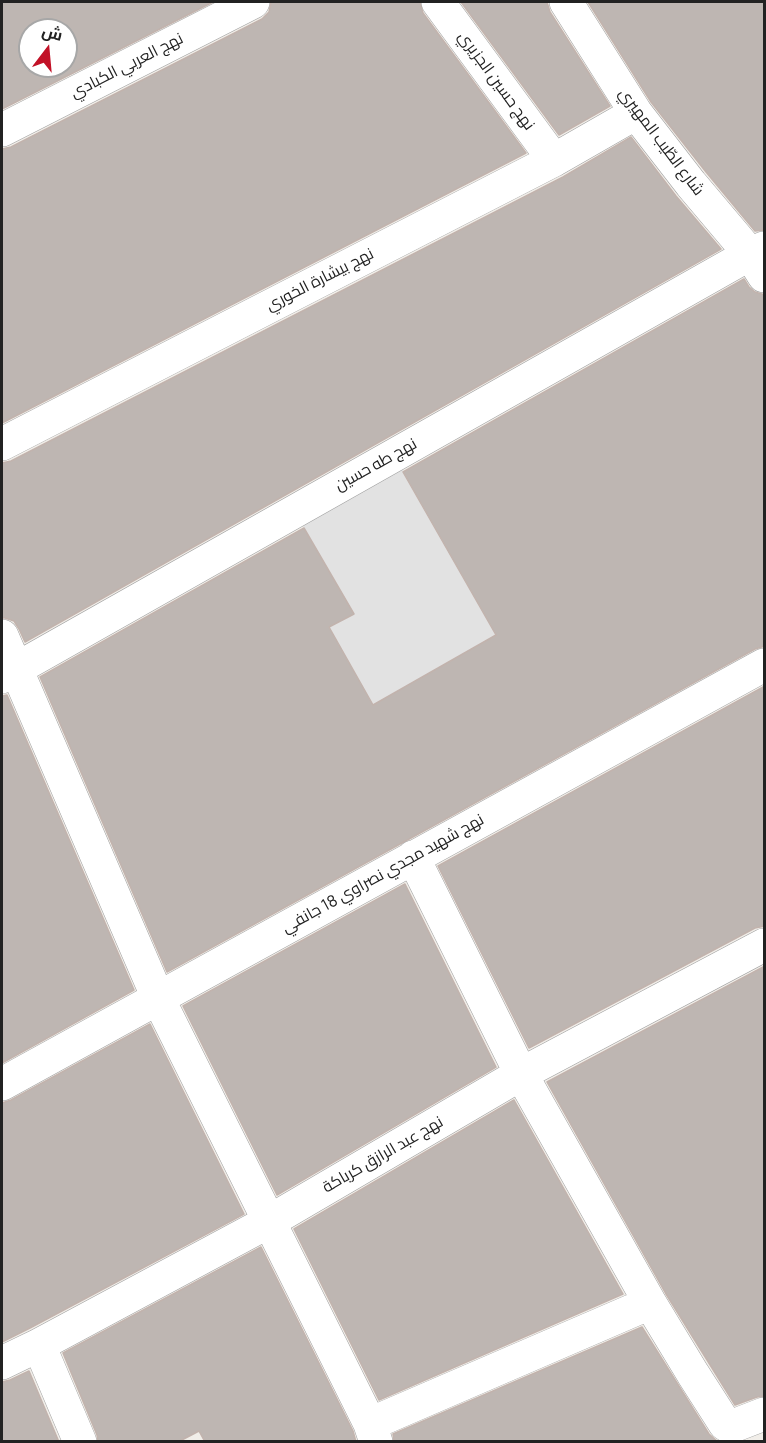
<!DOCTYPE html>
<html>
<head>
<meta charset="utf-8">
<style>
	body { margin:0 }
	#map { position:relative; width:766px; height:1443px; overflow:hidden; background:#f1eee9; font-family:Manrope,Cairo,sans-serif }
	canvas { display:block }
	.frame { position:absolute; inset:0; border:3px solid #222; pointer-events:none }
	.north { position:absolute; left:18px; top:18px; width:60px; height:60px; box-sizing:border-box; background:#fff; border:2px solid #a7a7a7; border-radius:50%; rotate:16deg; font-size:16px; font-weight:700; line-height:24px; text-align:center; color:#222 }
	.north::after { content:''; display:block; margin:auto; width:21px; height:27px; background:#c21127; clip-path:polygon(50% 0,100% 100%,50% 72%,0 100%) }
</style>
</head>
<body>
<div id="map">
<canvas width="766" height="1443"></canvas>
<div class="frame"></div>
<div class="north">ش</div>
</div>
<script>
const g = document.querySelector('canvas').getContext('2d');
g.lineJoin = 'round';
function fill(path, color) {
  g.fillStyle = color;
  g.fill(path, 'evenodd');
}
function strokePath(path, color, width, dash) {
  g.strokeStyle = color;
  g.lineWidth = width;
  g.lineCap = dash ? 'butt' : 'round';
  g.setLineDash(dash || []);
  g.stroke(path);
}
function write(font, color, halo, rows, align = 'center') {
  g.font = font + ' Manrope,Cairo,sans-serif';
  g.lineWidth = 6;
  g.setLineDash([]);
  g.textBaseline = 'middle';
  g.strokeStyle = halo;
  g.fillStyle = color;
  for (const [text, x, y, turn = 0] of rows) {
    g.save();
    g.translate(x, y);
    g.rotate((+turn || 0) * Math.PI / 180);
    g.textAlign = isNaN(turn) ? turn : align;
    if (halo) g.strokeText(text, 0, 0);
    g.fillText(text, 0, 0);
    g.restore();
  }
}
const parking = new Path2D(`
	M396,458L496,635L373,705L329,627L353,613L296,514Z`);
const building = new Path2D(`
	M2,2H213L2,109ZM30,30H66V66H30Z
	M271,2H420L423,13L526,153L2,423V149L11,147L262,19L269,12Z
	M461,2H547L550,12L610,106L559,135Z
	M588,2H765V230L755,231L706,172L651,102Z
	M631,137L676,196L721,249L25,642L19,629L14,621L5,618H2V463L11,461L563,177Z
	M744,279L749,287L755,292L765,295V646L755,649L167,972L40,677L304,528L354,614L329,627L373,705L496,635L403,472Z
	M765,686V926L755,928L529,1048L438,866Z
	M7,695L134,990L2,1063V696Z
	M405,884L496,1067L277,1195L183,1006Z
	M765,966V1396L757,1397L735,1405L666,1294L547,1082Z
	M150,1024L244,1214L30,1328L2,1342V1103L11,1100Z
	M514,1100L623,1294L379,1400L294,1229Z
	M261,1247L353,1431L356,1442H205L199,1431L178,1442H98L97,1435L63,1353Z
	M642,1327L709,1434L718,1442H394L393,1434Z
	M29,1371L59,1442H2V1382L10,1380Z`);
const minor = new Path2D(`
	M438,2L554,160
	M566,2L636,113L691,184L750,254L764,276
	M2,130L253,2
	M2,444L554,160L636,113
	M2,636L158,998L370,1424L376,1442
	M2,677L750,254L764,248
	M413,857L521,1074L650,1303L693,1374L725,1424L730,1427L733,1426L764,1414
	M2,1084L764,665
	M39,1345L80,1442
	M2,1363L39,1345L270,1221L521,1074L764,945
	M370,1424L650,1303`);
const streetNames = [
	["نهج العربي الكبادي",127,66,-27],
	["نهج حسين الجزيري",496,81,54],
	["شارع الطّيب المهيري",661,142,53],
	["نهج بيشارة الخوري",320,280,-27],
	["نهج طه حسين",376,465,-29],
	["نهج شهيد مجدي نصراوي 18 جانفي",383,874,-29],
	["نهج عبد الرازق كرباكة",383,1155,-30]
];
fill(parking, '#e2e2e2');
fill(building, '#beb6b2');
strokePath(building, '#c2b3ad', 1.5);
strokePath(minor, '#9f9f9f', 34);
strokePath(minor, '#fff', 33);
write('16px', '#222', '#fff', streetNames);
</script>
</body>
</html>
